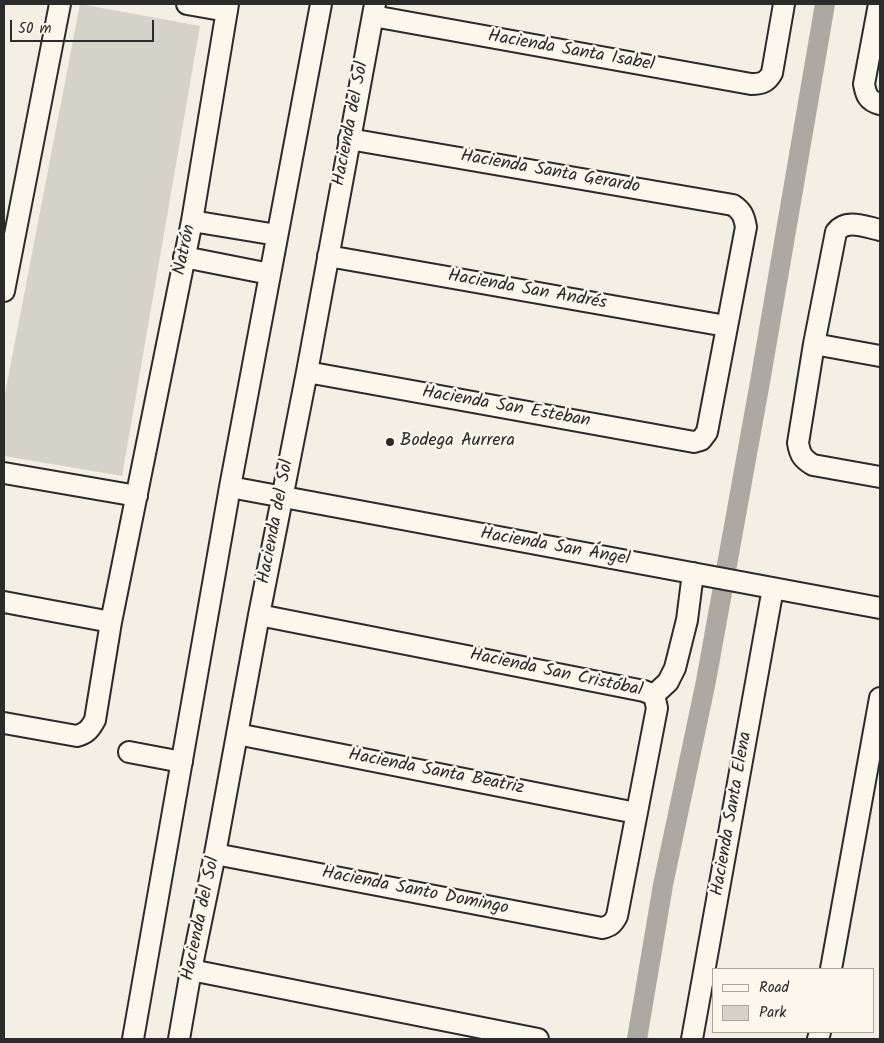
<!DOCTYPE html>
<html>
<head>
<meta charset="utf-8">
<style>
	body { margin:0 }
	#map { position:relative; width:884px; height:1043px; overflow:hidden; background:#f3efe4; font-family:Kalam,sans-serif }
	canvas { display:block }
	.frame { position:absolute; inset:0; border:5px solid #2b2b2b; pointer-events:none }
	.legend { position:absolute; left:712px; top:968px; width:162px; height:65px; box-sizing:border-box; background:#fbf7ec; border:1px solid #a8a59f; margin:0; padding:6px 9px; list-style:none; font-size:15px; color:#2b2b2b }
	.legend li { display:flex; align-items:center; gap:10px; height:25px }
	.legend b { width:25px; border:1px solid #a8a59f }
	.scale { position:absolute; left:10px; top:20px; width:144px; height:22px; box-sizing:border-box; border:2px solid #2b2b2b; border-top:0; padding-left:6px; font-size:15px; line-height:18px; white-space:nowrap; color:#2b2b2b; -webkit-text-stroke:4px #fbf7ec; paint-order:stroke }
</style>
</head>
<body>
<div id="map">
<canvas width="884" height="1043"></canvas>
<div class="frame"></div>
<ul class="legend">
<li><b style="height:6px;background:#fbf7ec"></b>Road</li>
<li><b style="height:14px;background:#d5d2c9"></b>Park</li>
</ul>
<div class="scale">50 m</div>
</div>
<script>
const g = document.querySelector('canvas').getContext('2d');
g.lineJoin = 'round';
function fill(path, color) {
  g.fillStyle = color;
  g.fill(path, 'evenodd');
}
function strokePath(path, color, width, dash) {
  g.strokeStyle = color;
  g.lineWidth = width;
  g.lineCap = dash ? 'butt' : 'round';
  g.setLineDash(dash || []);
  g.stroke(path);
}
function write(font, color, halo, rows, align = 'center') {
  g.font = font + ' Kalam,sans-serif';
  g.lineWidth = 5;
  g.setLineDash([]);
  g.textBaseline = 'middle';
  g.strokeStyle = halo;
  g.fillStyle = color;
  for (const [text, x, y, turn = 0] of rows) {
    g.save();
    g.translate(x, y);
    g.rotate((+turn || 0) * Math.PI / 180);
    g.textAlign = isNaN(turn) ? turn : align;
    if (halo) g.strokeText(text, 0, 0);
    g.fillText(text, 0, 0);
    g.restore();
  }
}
const green = new Path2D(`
	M80,4L200,26L122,476L4,456V399Z`);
const canal = new Path2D(`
	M637,1039L663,885L706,681L760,382L825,4`);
const minor = new Path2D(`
	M187,4L227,11
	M879,4L864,84C866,95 868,101 880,104
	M373,16L751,84C762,84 767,82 772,73L784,4
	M192,221L277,235
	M880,230C866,227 846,218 836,232L814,344L798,443C800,455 803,459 813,465L880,477
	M328,256L726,326
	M184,257L270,274
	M4,291L60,4
	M814,344L880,356
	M307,372L694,442L701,440L707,432L746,227C744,216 742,211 733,205L349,139
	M4,473L137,496
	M230,487L880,608
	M4,602L111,622
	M259,615L644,691L654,695
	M654,695L668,682L675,668L687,620L693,573
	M4,723L77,736C87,733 90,729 95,720L111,622L192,221L228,4
	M237,734L636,813
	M129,752L182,762
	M215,854L602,928C610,926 613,924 617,916L657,708L654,695
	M831,969L880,698
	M191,970L538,1039
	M133,1039L230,487L321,4
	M179,1039L191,970L215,854L259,615L307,372L375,4
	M692,1039L773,588
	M818,1039L820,1032`);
const markers = [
	[390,442,5,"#2b2b2b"]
];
const streetNames = [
	["Hacienda Santa Isabel",571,52,10],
	["Hacienda del Sol",352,124,-79],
	["Hacienda Santa Gerardo",550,173,10],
	["Natrón",186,250,-78],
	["Hacienda San Andrés",527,291,10],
	["Hacienda San Esteban",506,408,10],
	["Hacienda del Sol",277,522,-79],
	["Hacienda San Ángel",555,548,10],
	["Hacienda San Cristóbal",556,674,12],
	["Hacienda Santa Beatriz",436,773,11],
	["Hacienda Santa Elena",733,814,-80],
	["Hacienda Santo Domingo",415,892,11],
	["Hacienda del Sol",202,919,-78]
];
const poiNames = [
	["Bodega Aurrera",400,442]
];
fill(green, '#d5d2c9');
strokePath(canal, '#aca9a2', 20);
strokePath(minor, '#2b2b2b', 24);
strokePath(minor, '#fbf7ec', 20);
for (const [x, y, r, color] of markers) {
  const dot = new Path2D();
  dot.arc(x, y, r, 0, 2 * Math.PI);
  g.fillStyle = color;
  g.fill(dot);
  strokePath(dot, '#fbf7ec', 2);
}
write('18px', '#2b2b2b', '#fbf7ec', streetNames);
write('18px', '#2b2b2b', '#fbf7ec', poiNames, 'left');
</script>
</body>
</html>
